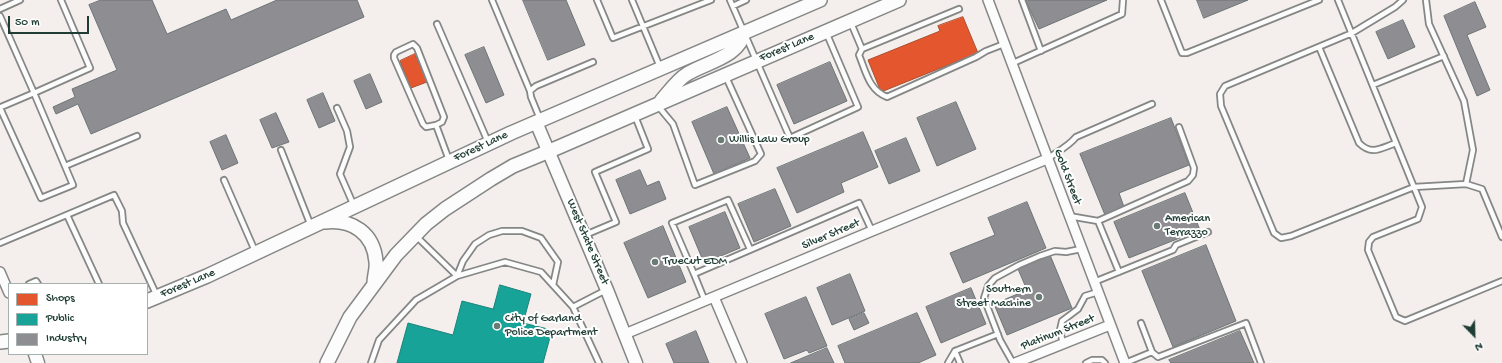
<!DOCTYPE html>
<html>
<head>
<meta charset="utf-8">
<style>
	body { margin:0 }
	#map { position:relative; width:1502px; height:363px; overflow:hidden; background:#f4eeec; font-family:"Gochi Hand",sans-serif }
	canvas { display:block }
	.legend { position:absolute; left:8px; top:283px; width:140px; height:72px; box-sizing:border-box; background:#fff; border:1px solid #a5b1ae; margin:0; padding:5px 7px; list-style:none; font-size:12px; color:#1f3d34 }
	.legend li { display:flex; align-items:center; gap:8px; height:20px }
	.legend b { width:20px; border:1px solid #a5b1ae }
	.north { position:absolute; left:1454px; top:315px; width:40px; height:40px; -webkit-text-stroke:3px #fff; paint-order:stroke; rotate:157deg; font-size:11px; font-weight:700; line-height:16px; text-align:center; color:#1f3d34 }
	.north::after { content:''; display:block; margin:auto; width:14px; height:18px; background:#1f3d34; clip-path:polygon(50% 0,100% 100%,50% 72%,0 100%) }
	.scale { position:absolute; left:8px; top:16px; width:81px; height:18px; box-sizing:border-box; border:2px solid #1f3d34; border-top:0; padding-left:5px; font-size:12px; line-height:14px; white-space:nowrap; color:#1f3d34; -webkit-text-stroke:3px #fff; paint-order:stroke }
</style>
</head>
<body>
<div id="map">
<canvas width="1502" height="363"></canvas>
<ul class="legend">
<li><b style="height:11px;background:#e4572e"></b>Shops</li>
<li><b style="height:11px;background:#17a398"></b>Public</li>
<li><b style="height:11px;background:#8d8d92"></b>Industry</li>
</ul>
<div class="north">N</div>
<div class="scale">50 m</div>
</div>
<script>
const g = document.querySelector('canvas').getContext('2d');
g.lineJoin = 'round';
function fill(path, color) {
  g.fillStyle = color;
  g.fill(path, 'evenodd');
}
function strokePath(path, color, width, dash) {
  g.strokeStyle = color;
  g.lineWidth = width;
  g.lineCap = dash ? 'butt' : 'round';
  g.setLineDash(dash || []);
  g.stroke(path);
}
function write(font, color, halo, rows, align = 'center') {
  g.font = font + ' "Gochi Hand",sans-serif';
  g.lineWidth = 4;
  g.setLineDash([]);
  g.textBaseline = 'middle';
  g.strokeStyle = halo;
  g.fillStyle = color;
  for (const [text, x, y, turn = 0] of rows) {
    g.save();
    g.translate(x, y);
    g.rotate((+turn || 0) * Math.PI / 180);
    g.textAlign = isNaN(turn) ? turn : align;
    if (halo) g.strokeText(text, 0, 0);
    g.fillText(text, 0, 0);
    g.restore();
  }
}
const shops = new Path2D(`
	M963,17L978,53L881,92L868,60L940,31L938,26Z
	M415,54L427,82L411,88L400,61Z`);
const public = new Path2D(`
	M500,285L531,294L523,323L552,330L543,363H397L408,323L453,335L462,301L493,309Z`);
const industry = new Path2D(`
	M101,0H152L167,34L226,9L231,20L277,0H357L364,17L91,134L78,104L56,114L53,107L75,97L72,89L117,70L89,5Z
	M523,0H566L585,45L548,60Z
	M1028,0H1107L1039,29L1026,1Z
	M1197,0H1248L1204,18Z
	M1475,2L1486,27L1467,35L1490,90L1477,96L1444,16Z
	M1403,20L1415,47L1388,59L1376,32Z
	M484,47L504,95L486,103L465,55Z
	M830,62L847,101L794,124L777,85Z
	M370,74L382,102L366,109L354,81Z
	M323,93L335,121L319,128L307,100Z
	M956,102L976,149L937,166L917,118Z
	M727,107L750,158L714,174L692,122Z
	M276,113L289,142L272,148L260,120Z
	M1171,118L1189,165L1119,193L1124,207L1105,215L1080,154Z
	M863,132L878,167L841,183L844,192L797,213L777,168Z
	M226,135L238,163L222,170L210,142Z
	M906,138L920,171L889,184L875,151Z
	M640,170L647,186L659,181L666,199L630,214L616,180Z
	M775,189L791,226L754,242L738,204Z
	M1185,193L1200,230L1129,258L1114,222Z
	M1027,202L1046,248L963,283L950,253L995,235L988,218Z
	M725,212L740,248L704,263L689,227Z
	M663,226L686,282L648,298L624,243Z
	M1206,245L1236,321L1173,347L1142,271Z
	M1050,255L1072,308L1007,335L994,304L1027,290L1018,269Z
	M850,274L865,311L832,325L817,288Z
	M971,288L986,324L941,343L926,307Z
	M806,297L827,346L809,353L807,350L784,359L765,314Z
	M864,313L869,323L854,330L849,319Z
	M917,313L936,355L918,363H845L838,346Z
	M696,331L709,363H674L666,344Z
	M1240,331L1254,363H1171L1169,360Z
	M827,348L834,363H791Z`);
const service = new Path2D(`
	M492,0L530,91
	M597,0L613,38L711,0
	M632,0L660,67
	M730,0L790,138L858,107L826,32
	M1022,0L1041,51
	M1161,0L1182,53H1187L1319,0
	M1338,0L1422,207L1418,219L1373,237L1369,242L1368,250L1396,317L1405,321L1502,281
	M1403,0L1395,7L1352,33L1225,86L1220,94L1221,106L1274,233L1281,238L1291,236L1414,187L1466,184L1482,189L1502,237
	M1426,0L1429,24L1464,101L1473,150L1466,184
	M733,6L746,0
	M0,9L20,0
	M0,16L34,93L1,107
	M851,23L862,49L959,9
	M437,24L488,142
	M1319,47L1359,143C1372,156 1381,148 1396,143
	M862,49L859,55C866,72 869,90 887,97L976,57L986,51L1004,44
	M1011,64L1122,14L1123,0
	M1373,85L1444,56
	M658,106L673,124L695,185L755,161L761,154L726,77
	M0,108L41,198L73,185L34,93L90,68L61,0
	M337,108L347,131L350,147L340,174L354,206
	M540,119L531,97L530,91L536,86L593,62
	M436,125L426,127L423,124L394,58V55L396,52L413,44L417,48L444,117L442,122L436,125L449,160
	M281,150L311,226
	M1047,159C1057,152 1069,146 1076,137L1152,104
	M65,166L137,136
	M224,180L255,251
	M67,215L99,284
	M1069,216L1098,221L1188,181L1193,175L1194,168L1179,127
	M1098,221L1119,272
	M585,235L616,222L595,172L648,149L635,116
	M416,236L457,276L505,262L541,272L573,307
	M0,243L114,195L122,211L123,223L157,296
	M694,274L672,223L728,200L750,249
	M1094,282L1173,250L1176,245L1208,232
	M29,284L36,281L38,284
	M705,301L694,274L859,203L872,231
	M1141,323L1152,352
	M1063,344L1060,330L1062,321L1078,309L1085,296L1098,292
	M371,363L379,340L416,300L457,276L463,261L475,244L489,235L502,231H522L541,238L558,262L553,285
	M599,363L573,307L606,290
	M948,363L955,351
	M960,363L955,351L998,334
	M1013,363L1000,340L984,298L988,286L995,278L1019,265L1040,256L1055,251L1066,252L1081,249
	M1086,363L1092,360H1102L1105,363
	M1125,363L1152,352L1158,357L1246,323L1261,363`);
const minor = new Path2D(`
	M988,0L1125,363
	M0,272L9,293
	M714,297L742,363
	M625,334L872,231L1047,159
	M1015,363L1110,325`);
const tertiary = new Path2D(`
	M536,122L607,290L636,363
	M35,354L38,363`);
const secondary = new Path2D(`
	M661,101C669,92 677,80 687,74C706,62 740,57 744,32
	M325,222C352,219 374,233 376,262C377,269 374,276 374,283
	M147,301L207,276L511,133L820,0
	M0,342L9,341
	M327,363L350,317L396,255L426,224L445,209L491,179L513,166L559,147L899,0`);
const markers = [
	[721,140,4,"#6a7b74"],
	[1157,226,4,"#6a7b74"],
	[655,262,4,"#6a7b74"],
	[1039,297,4,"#6a7b74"],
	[497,326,4,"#6a7b74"]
];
const streetNames = [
	["Forest Lane",787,48,-23],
	["Forest Lane",481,147,-25],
	["Gold Street",1067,177,69],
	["Silver Street",831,235,-23],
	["West State Street",587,242,67],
	["Forest Lane",188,284,-23],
	["Platinum Street",1058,333,-22]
];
const poiNames = [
	["Willis Law Group",729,140],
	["American",1165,219],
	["Terrazzo",1165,233],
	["TrueCut EDM",663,262],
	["Southern",1031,290,"right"],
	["Street Machine",1031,304,"right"],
	["City of Garland",505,319],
	["Police Department",505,333]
];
fill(shops, '#e4572e');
strokePath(shops, '#a94f30', 1);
fill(public, '#17a398');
strokePath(public, '#19847a', 1);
fill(industry, '#8d8d92');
strokePath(industry, '#6c7576', 1);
strokePath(service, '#848785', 8);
strokePath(minor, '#848785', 12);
strokePath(tertiary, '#848785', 15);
strokePath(secondary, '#848785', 16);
strokePath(service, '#fdfcfc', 4.5);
strokePath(minor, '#fdfcfc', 9);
strokePath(tertiary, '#fdfcfc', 12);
strokePath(secondary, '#fdfcfc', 13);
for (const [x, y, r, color] of markers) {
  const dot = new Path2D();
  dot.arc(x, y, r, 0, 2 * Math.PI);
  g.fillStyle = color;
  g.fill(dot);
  strokePath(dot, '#fff', 1.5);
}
write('12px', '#1f3d34', '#fff', streetNames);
write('12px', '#1f3d34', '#fff', poiNames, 'left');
</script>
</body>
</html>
